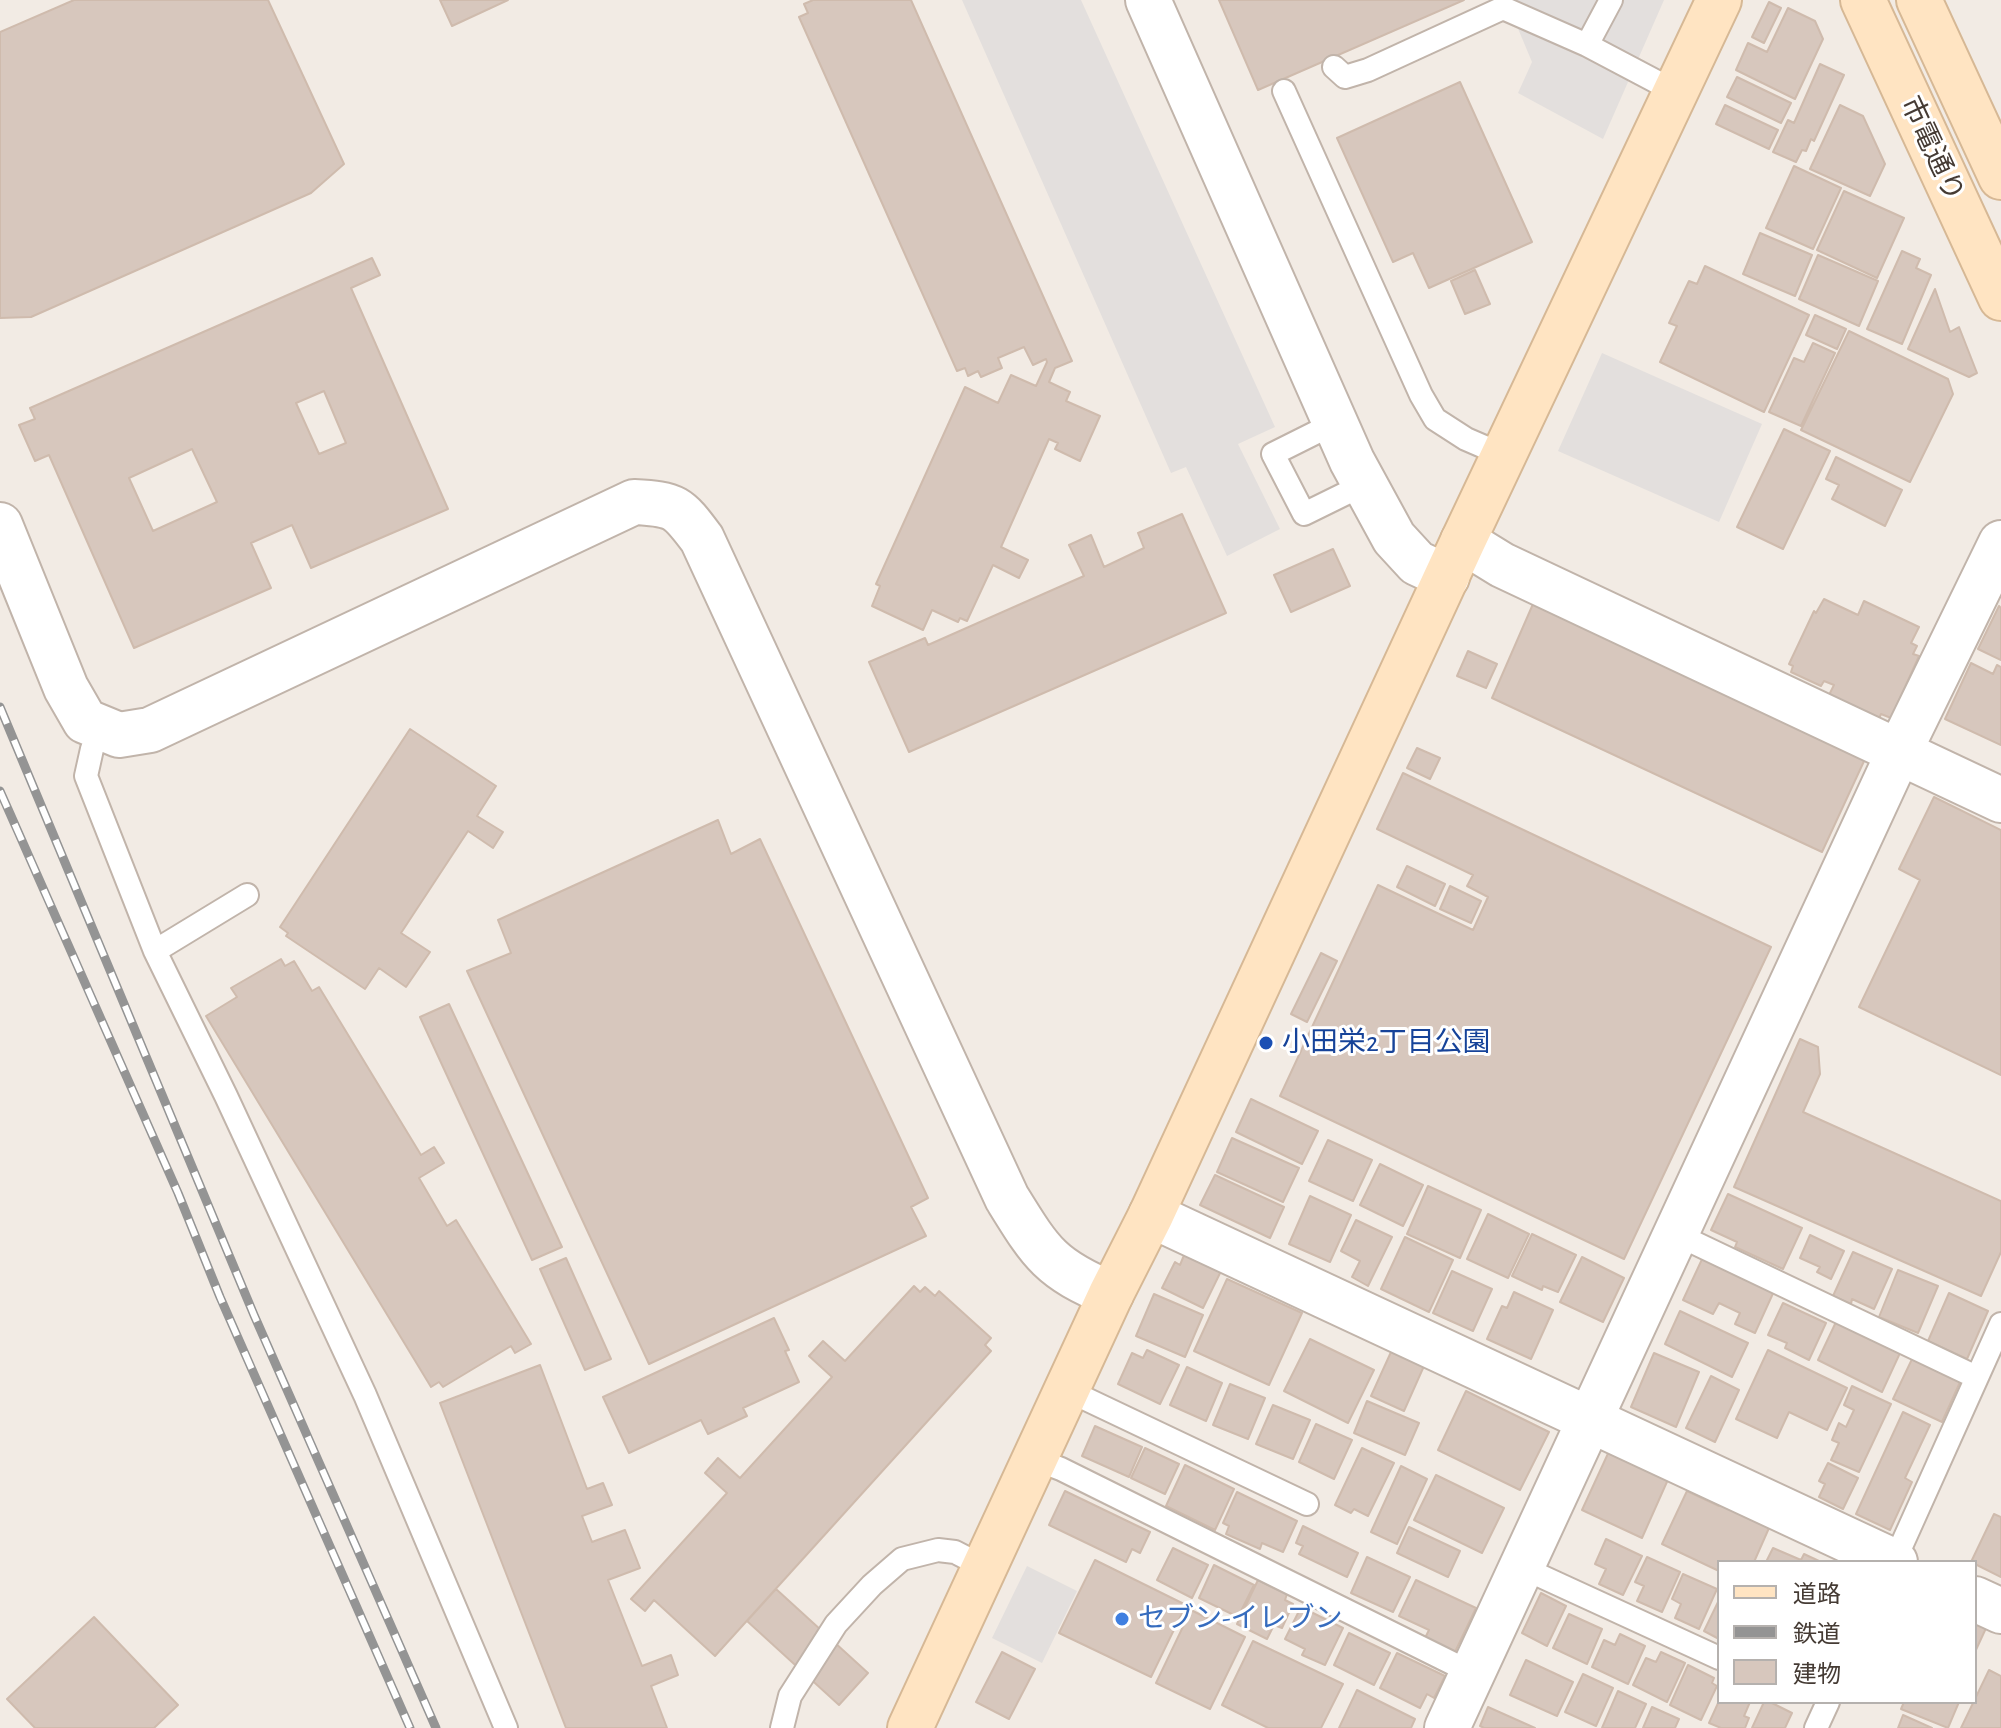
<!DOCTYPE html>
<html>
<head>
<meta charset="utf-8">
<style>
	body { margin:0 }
	#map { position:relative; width:2001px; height:1728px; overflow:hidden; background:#f2ebe4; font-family:"Alegreya Sans","Noto Sans JP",sans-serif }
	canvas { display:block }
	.legend { position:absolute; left:1717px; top:1560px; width:260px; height:144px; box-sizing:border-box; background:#fff; border:2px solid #b5b1ae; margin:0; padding:10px 14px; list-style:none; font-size:24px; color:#453b34 }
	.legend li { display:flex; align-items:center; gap:16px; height:40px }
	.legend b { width:40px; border:2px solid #b5b1ae }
</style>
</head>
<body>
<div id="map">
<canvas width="2001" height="1728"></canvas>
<ul class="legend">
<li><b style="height:10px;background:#ffe4c2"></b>道路</li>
<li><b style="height:10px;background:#949494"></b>鉄道</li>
<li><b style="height:22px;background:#d7c7bd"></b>建物</li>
</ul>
</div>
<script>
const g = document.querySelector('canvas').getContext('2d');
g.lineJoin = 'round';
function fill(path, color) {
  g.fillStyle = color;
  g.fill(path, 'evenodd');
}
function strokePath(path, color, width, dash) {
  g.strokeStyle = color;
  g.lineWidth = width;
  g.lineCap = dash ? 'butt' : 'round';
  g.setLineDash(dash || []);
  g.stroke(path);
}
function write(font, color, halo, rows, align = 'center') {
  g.font = font + ' "Alegreya Sans","Noto Sans JP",sans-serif';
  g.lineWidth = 6;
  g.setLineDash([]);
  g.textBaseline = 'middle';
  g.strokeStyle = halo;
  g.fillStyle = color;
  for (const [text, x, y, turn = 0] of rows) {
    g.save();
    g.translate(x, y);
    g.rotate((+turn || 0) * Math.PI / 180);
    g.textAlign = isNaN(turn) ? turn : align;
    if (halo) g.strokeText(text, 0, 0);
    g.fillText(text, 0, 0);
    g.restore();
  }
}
const parking = new Path2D(`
	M962,0H1081L1275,427L1238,444L1280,529L1227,556L1186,467L1171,473Z
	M1506,0H1664L1603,139L1518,93L1532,62Z
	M1602,353L1762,424L1719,522L1558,451Z
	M1027,1566L1077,1591L1042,1663L992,1638Z`);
const building = new Path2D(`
	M74,0H268L344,164L311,193L31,317L0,318V32Z
	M440,0H508L452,26Z
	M813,0H911L1072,361L1055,368L1049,382L1070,392L1066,401L1100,416L1080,461L1055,449L1058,443L1049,439L1001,547L1028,560L1019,578L993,565L967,621L960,618L958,622L932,610L923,630L872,606L880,586L876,584L965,387L998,403L1011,375L1036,386L1047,362L1046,359L1033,365L1024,347L998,358L1002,368L981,377L978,371L968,376L965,368L957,371L799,17L808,13L804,4Z
	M1219,0H1464L1258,90Z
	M1769,2L1781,8L1764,43L1752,37Z
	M1788,8L1815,21L1823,39L1795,99L1736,70L1748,43L1767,52Z
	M1820,64L1844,75L1814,141L1811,139L1806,151L1802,150L1796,162L1773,152L1788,120L1794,123Z
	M1737,77L1791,103L1781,123L1727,97Z
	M1460,82L1532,242L1429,288L1413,253L1393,262L1337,138Z
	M1725,105L1778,130L1769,149L1716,124Z
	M1840,105L1863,116L1885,164L1870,196L1810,169Z
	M1794,166L1841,188L1813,249L1766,228Z
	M1844,191L1904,218L1877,278L1817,250Z
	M1760,233L1812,255L1795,296L1743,274Z
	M1902,251L1920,259L1916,268L1931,275L1902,344L1867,329Z
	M1818,255L1878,281L1859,326L1799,299Z
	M372,258L380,275L351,288L448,509L311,568L292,525L251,543L271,588L134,648L49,455L35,461L19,425L35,419L30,408ZM324,391L346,443L319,454L296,403ZM192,449L217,502L153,531L129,478Z
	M1705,266L1809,315L1764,412L1660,362L1677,326L1669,323L1689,281L1697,284Z
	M1475,270L1490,304L1465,314L1451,281Z
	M1935,289L1950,332L1959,327L1977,373L1969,377L1908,349Z
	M1815,315L1846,329L1837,349L1806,335Z
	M1849,331L1948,379L1953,394L1910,482L1801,430Z
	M1813,343L1835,353L1801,426L1769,412L1794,358L1804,362Z
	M1784,429L1830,451L1783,549L1737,527Z
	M1836,457L1902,490L1885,526L1832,499L1839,485L1826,479Z
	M1182,514L1226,613L909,752L869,662L925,638L928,645L1084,576L1069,545L1091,535L1104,567L1144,548L1138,533Z
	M1333,549L1350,586L1291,612L1274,575Z
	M1824,599L1858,615L1864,601L1919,627L1911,643L1917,646L1913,654L1919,656L1891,718L1881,714L1878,721L1828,697L1834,685L1824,681L1821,686L1791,672L1793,666L1789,664L1814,611L1816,613Z
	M1533,604L1865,759L1822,852L1492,698Z
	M1999,606L2001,608V660L1978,649Z
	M1468,651L1497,664L1486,688L1457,676Z
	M1971,663L1993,674L1997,665L2001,667V745L1945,719Z
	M410,729L496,786L477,816L503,832L493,848L468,831L401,933L430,952L406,987L379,968L365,989L286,936L288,933L280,927Z
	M1417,748L1440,758L1430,779L1407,768Z
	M1403,773L1771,947L1624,1259L1280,1096L1378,885L1473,930L1488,897L1467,886L1473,875L1377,829Z
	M1934,797L2001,830V1075L1859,1007L1920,880L1899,869Z
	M718,820L731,854L760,839L928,1198L911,1207L926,1236L649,1364L467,971L511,953L498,920Z
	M1407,866L1445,884L1435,906L1397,887Z
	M1450,886L1481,901L1471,923L1440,909Z
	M1321,953L1337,961L1307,1022L1291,1014Z
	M281,959L285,966L294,961L312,991L319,987L421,1155L434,1147L444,1163L419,1178L447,1226L456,1220L531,1344L515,1353L511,1346L443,1387L439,1382L431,1387L206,1016L237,997L231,988Z
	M449,1004L562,1247L532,1260L420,1017Z
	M1800,1039L1818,1047L1820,1074L1803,1112L2001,1201V1252L1981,1296L1734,1187Z
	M1251,1099L1318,1131L1302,1164L1236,1132Z
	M1232,1138L1299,1168L1283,1202L1217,1172Z
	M1328,1140L1372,1160L1353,1201L1309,1181Z
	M1380,1164L1423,1185L1403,1226L1360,1205Z
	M1215,1175L1284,1207L1270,1238L1200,1205Z
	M1428,1186L1481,1210L1460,1258L1407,1234Z
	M1728,1194L1802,1228L1783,1269L1735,1247L1737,1242L1711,1230Z
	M1310,1196L1351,1215L1330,1262L1289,1244Z
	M1488,1214L1529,1234L1508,1278L1467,1259Z
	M1356,1220L1392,1237L1368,1286L1352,1277L1360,1261L1341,1251Z
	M1532,1234L1576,1255L1558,1292L1543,1286L1542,1290L1512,1276Z
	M1810,1235L1844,1251L1831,1279L1817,1272L1820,1267L1800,1258Z
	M1405,1237L1453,1260L1429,1312L1381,1289Z
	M1187,1248L1224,1265L1203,1308L1162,1288L1175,1262L1180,1265Z
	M1853,1252L1892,1269L1874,1309L1852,1299L1851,1304L1833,1296Z
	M1704,1255L1775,1289L1755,1333L1735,1324L1740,1313L1719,1303L1713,1314L1683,1300Z
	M1582,1257L1624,1278L1603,1322L1560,1302Z
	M566,1258L611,1359L585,1370L540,1269Z
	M1898,1270L1938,1286L1918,1333L1879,1317Z
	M1452,1271L1492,1289L1473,1331L1433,1313Z
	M1227,1279L1302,1313L1269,1385L1194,1351Z
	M914,1286L920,1292L925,1287L935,1296L939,1291L991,1338L985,1345L991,1351L715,1656L654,1600L645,1611L631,1599L727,1493L705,1473L718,1458L740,1478L832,1377L809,1356L823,1341L845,1361Z
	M1514,1292L1553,1310L1531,1359L1487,1339L1502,1306L1507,1308Z
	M1949,1293L1988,1311L1967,1359L1928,1341Z
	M1154,1294L1203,1315L1185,1357L1136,1336Z
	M1783,1303L1826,1323L1809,1360L1785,1348L1787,1343L1768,1335Z
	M1680,1311L1748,1343L1732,1377L1665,1344Z
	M774,1318L789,1350L785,1351L799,1382L743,1408L747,1416L708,1434L701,1420L629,1453L603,1397Z
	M1836,1322L1900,1353L1882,1392L1818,1360Z
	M1310,1339L1374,1370L1348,1423L1284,1391Z
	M1147,1350L1179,1365L1160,1404L1118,1384L1132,1353L1143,1358Z
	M1768,1350L1847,1388L1827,1430L1789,1412L1777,1438L1736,1419Z
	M1391,1352L1424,1366L1404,1411L1371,1396Z
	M1654,1353L1699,1372L1676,1427L1631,1407Z
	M1913,1357L1961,1380L1942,1422L1893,1399Z
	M540,1365L587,1489L603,1483L612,1505L582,1516L592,1542L625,1530L640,1568L608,1580L642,1666L671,1655L678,1675L651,1686L667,1728H566L440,1403Z
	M1187,1367L1222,1383L1206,1421L1170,1405Z
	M1711,1376L1739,1390L1715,1442L1686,1428Z
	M1230,1384L1265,1398L1248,1439L1213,1425Z
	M1852,1386L1891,1404L1859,1472L1831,1460L1839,1443L1832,1440L1839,1423L1846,1427L1854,1410L1844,1405Z
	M1466,1391L1549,1432L1520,1490L1438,1450Z
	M1367,1401L1419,1423L1405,1455L1354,1433Z
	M1273,1405L1310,1420L1293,1459L1256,1444Z
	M1903,1412L1930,1425L1905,1478L1912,1482L1890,1530L1856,1514Z
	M1316,1424L1352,1440L1334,1479L1299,1462Z
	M1095,1426L1142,1447L1129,1477L1082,1456Z
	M1611,1447L1670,1475L1642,1538L1582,1510Z
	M1145,1448L1179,1464L1165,1494L1131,1478Z
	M1362,1448L1394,1463L1368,1516L1354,1509L1351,1513L1335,1505Z
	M1828,1463L1858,1478L1843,1509L1819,1497L1825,1484L1819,1481Z
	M1185,1465L1234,1489L1215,1530L1166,1506Z
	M1401,1466L1427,1479L1397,1544L1371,1532Z
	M1436,1475L1504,1508L1482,1553L1414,1520Z
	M1065,1491L1150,1532L1140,1553L1132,1549L1126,1562L1049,1525Z
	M1687,1491L1719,1506L1722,1500L1739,1508L1737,1513L1769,1528L1754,1562H1719V1571L1662,1544Z
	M1237,1492L1297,1521L1283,1552L1262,1543L1260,1549L1226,1534L1229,1526L1223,1523Z
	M1994,1514L2001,1517V1577L1971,1562Z
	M1303,1526L1358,1553L1347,1577L1299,1554L1303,1546L1296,1543Z
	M1409,1527L1460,1551L1448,1577L1397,1553Z
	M1606,1539L1642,1556L1623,1595L1599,1584L1606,1569L1595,1564Z
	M1173,1548L1208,1565L1192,1598L1157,1580Z
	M1773,1548L1801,1560L1804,1554L1819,1561L1766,1562Z
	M1367,1557L1410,1577L1393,1612L1351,1593Z
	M1647,1557L1680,1572L1662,1612L1637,1601L1644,1586L1635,1582Z
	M1095,1560L1186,1605L1151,1677L1059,1633Z
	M1214,1565L1254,1585L1238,1617L1199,1598Z
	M1683,1574L1717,1589L1699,1629L1675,1618L1681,1604L1672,1599Z
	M1258,1580L1287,1594L1285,1600L1293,1604L1282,1628L1274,1625L1267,1639L1237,1624Z
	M1416,1580L1476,1608L1455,1652L1425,1638L1429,1630L1399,1616Z
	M776,1589L868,1673L839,1705L747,1621Z
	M1541,1593L1566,1606L1547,1646L1522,1633Z
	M1719,1600V1639L1704,1631Z
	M1301,1607L1343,1628L1325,1665L1302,1655L1305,1649L1285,1639Z
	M1191,1610L1245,1637L1210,1709L1156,1683Z
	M1569,1614L1602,1629L1587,1664L1553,1648Z
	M94,1617L178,1705L154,1728H35L7,1699Z
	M1975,1621L1987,1626L1975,1652Z
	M1349,1633L1390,1653L1374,1685L1334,1665Z
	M1620,1634L1645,1646L1628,1684L1592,1667L1604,1640L1615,1645Z
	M1253,1641L1343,1684L1321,1728H1268L1222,1705Z
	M1002,1652L1035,1669L1009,1719L976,1702Z
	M1661,1652L1685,1663L1667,1702L1633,1685L1646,1658L1656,1662Z
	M1397,1653L1445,1676L1434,1698L1427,1694L1420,1708L1380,1688Z
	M1526,1660L1573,1682L1557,1716L1510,1695Z
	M1688,1665L1714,1678L1712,1683L1717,1686L1701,1720L1670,1705Z
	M1989,1670L2001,1676V1728H1961Z
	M1583,1674L1613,1688L1596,1726L1565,1712Z
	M1357,1690L1415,1719L1411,1728H1339Z
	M1618,1691L1646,1704L1635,1728H1602Z
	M1719,1701L1750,1702L1744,1716L1749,1718L1745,1728H1721L1709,1723Z
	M1764,1702H1770L1792,1713L1785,1728H1752Z
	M1904,1702H1959L1948,1728L1901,1709Z
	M1488,1707L1535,1728H1484L1480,1726Z
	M1652,1707L1679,1719L1675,1728H1643Z
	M1903,1715L1932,1728H1898Z`);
const lane = new Path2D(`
	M1587,45L1676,92
	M1334,67L1345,77L1368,70L1503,8L1587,45L1611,0
	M1284,91L1421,395L1435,419L1466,439L1503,455
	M1335,423L1273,454L1304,514L1365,484
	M101,730L92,749L86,776L155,951L226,1096L365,1395L506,1728
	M155,951L247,895
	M1676,1234L1976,1377
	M1067,1390L1307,1504
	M1035,1459L1061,1469L1472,1673
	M1894,1562L2001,1324
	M1521,1567L1719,1658
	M782,1728L790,1696L836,1624L872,1585L902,1559L938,1550L955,1552L984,1567
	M1816,1728L1828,1702`);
const street = new Path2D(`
	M1148,0L1352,461L1394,538L1417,563L1447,577
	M0,525L66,688L85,721L119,735L150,730L634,502C676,504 678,507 702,539L1007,1198C1041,1253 1050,1269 1111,1294
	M1463,541L1502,565L2001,800
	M1151,1215L1895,1562
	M1975,1599L2001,1611
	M1447,1728L1899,752L2001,543`);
const secondary = new Path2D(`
	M1863,0L2001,298
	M1919,0L2001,177
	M910,1728L1111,1294L1151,1215L1463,541L1719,0`);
const rail = new Path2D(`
	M0,707L254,1315L436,1728
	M0,791L178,1193L220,1297L410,1728`);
const markers = [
	[1266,1043,8,"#1a4fb4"],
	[1122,1619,8,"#3f7fe0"]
];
const streetNames = [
	["市電通り",1932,149,65]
];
const transitNames = [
	["小田栄2丁目公園",1282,1043]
];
const shopNames = [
	["セブン-イレブン",1138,1619]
];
fill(parking, '#e3dfdd');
fill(building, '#d7c7bd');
strokePath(building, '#cfbbad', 2);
strokePath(lane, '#c1b4aa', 26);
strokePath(street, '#c1b4aa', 48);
strokePath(secondary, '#d6b895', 48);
strokePath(lane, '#fff', 22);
strokePath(street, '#fff', 44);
strokePath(secondary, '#ffe4c2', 44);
strokePath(rail, '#949494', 9);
strokePath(rail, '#fff', 6, [18]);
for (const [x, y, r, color] of markers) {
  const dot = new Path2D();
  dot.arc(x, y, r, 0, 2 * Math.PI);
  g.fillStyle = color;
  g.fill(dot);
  strokePath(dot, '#fff', 3);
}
write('28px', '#453b34', '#fff', streetNames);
write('28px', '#164399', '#fff', transitNames, 'left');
write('28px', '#366cbe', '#fff', shopNames, 'left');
</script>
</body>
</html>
